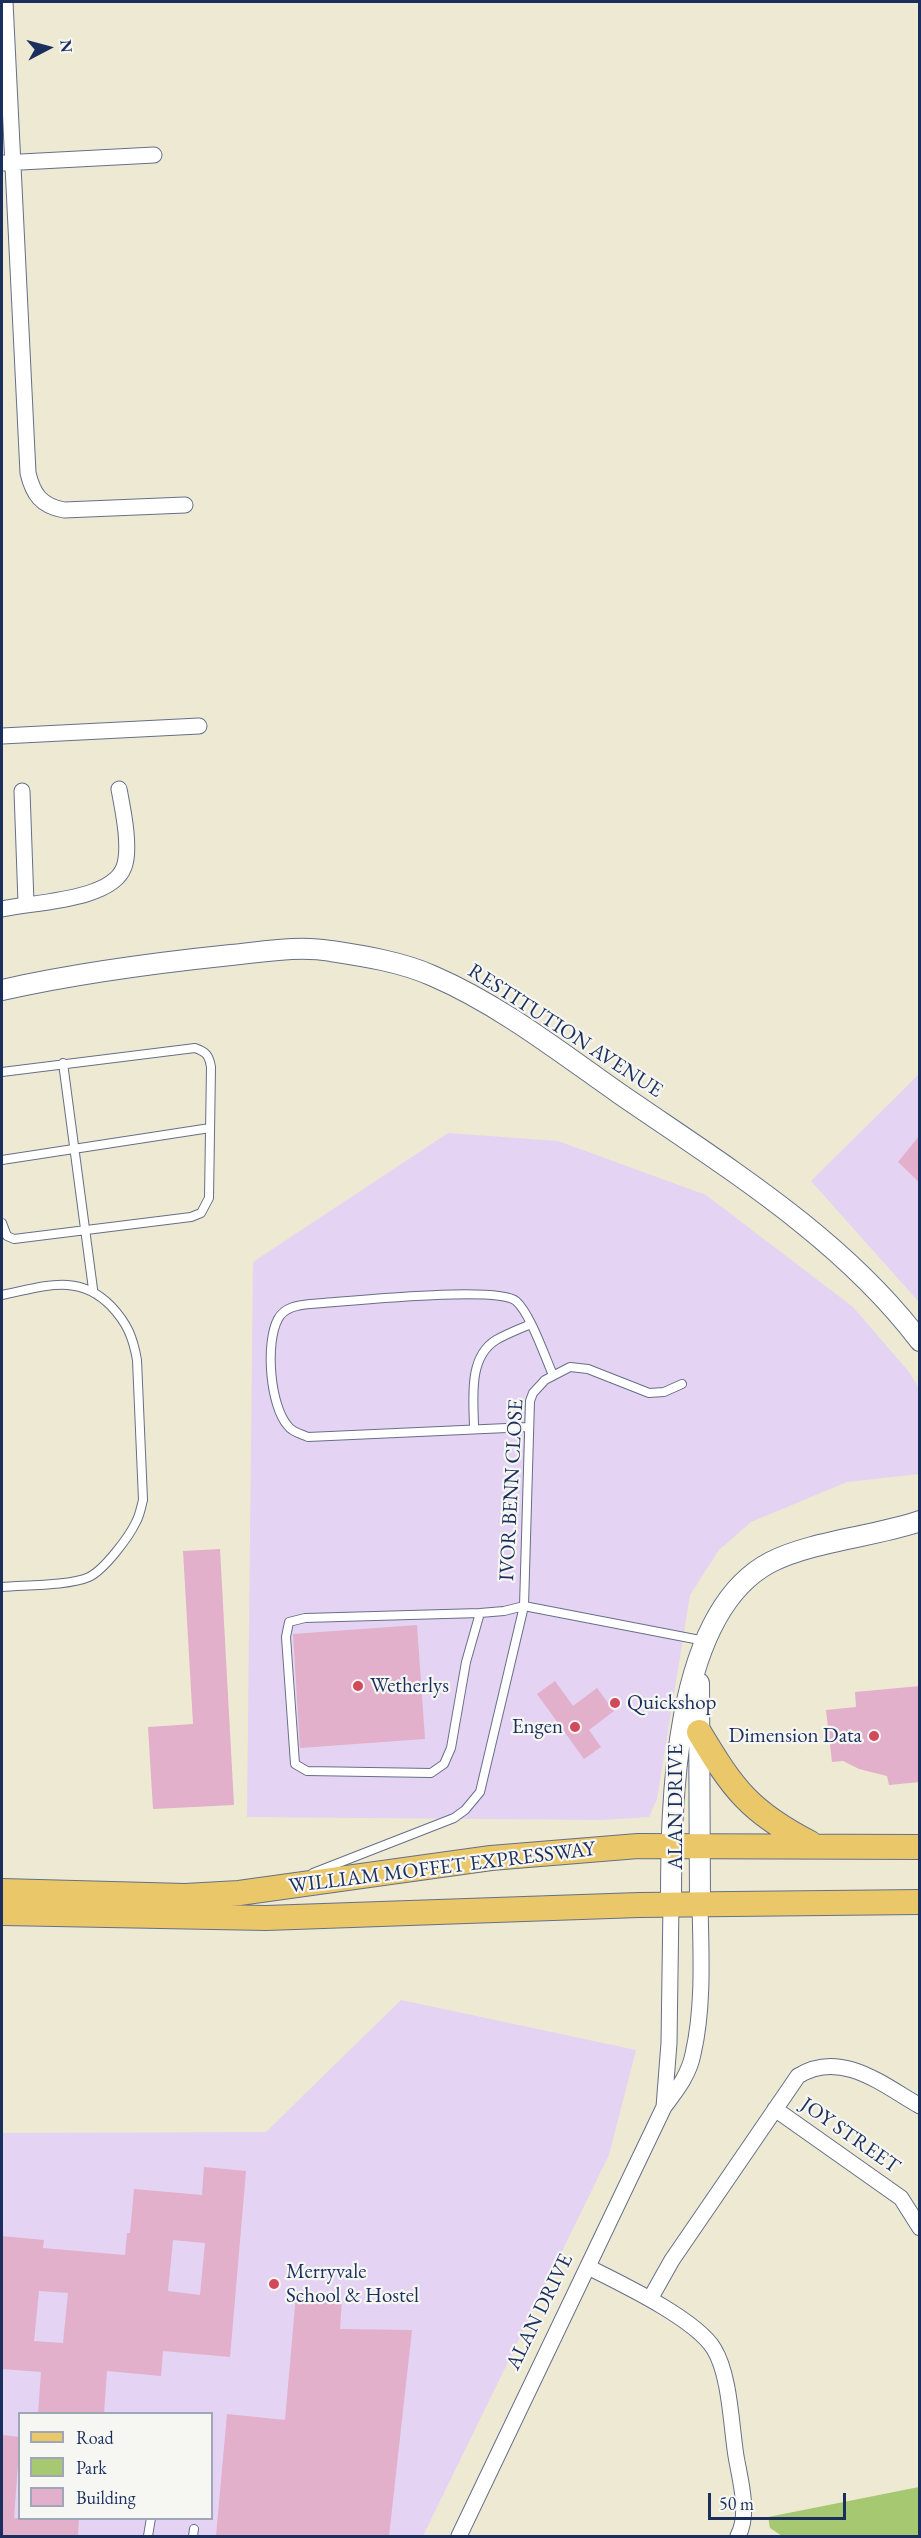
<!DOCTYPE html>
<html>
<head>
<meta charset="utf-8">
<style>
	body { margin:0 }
	#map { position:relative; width:921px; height:2538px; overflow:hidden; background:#eee9d3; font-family:"EB Garamond",serif }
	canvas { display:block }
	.frame { position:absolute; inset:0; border:3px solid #1b2f5e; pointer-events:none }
	.legend { position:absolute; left:18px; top:2412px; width:195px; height:108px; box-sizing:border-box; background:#f6f6f2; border:2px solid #9ea6b7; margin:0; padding:8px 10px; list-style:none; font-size:18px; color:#1b2f5e }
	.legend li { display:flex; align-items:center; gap:12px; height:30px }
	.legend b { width:30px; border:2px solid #9ea6b7 }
	.north { position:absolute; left:18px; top:18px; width:60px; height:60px; -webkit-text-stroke:4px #f6f6f2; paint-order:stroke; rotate:84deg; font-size:16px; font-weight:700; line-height:24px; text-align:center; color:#1b2f5e }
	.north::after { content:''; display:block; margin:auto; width:21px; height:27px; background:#1b2f5e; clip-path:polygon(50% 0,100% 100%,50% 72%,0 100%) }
	.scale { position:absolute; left:708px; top:2493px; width:138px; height:27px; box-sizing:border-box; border:3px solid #1b2f5e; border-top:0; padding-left:8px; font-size:18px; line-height:21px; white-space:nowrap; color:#1b2f5e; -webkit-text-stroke:4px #f6f6f2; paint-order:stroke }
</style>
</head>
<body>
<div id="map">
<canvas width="921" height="2538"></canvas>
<div class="frame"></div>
<ul class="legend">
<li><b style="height:8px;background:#eac769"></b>Road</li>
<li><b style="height:16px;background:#a5c871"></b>Park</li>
<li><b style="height:16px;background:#e2b0cb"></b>Building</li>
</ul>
<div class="north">N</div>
<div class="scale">50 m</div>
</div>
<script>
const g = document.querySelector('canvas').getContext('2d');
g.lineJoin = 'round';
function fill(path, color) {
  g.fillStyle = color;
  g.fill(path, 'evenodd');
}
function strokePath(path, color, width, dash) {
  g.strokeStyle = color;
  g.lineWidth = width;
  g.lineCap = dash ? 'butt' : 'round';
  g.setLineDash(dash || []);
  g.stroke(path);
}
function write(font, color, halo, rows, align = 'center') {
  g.font = font + ' "EB Garamond",serif';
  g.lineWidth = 4.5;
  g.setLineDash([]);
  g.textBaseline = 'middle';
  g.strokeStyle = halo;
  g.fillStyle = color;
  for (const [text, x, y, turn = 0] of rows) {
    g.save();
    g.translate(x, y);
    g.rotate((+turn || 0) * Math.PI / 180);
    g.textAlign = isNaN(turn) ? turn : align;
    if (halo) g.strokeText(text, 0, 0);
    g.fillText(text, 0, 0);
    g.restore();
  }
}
const built = new Path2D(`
	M919,1074V1302L811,1181Z
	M448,1133L558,1141L706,1195L853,1307L909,1372L919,1388V1474L847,1482L751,1522L719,1550L690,1595L657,1799L649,1817L600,1820L247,1817L253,1262Z
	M401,2000L636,2050L609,2155L423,2536H2V2133L266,2132ZM20,2414H212V2518H20Z`);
const green = new Path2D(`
	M919,2487V2536H782L770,2528L768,2517Z`);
const building = new Path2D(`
	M920,1135V1183L898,1162Z
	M220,1549L234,1805L153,1809L148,1727L193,1724L183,1551Z
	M417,1625L425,1739L300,1748L293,1634Z
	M555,1681L573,1706L597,1688L614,1711L589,1730L601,1747L584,1759L537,1694Z
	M920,1686V1782L889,1785L887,1776L859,1769L843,1761L832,1762L826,1710L856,1707L855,1692Z
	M204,2167L246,2171L230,2357L163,2351L161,2376L107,2371L104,2414H38L41,2372L2,2369V2236L44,2240L43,2248L125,2255L127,2233H130L134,2189L202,2195ZM173,2240L205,2243L200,2295L168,2291ZM39,2291L68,2293L63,2343L34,2341Z
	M296,2295L342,2300L340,2329L412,2330L389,2536H216L227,2414L285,2420Z
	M2,2435L20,2437L14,2518H79L78,2536H2Z`);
const service = new Path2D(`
	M63,1063L93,1289
	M2,1072L195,1048C206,1052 209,1055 211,1067L209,1198L201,1213L191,1217L14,1239L7,1236L2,1223
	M2,1160L210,1128
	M2,1295C43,1287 78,1272 111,1306C127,1323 133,1337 137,1360L143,1500C141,1507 140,1515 136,1522C129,1537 104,1570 89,1577C69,1586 24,1585 2,1587
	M529,1427L308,1437C301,1434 292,1432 288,1426C270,1406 265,1343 278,1319C284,1307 299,1305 310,1304C343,1302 497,1285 516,1301C530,1313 545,1357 553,1375
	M474,1429C474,1401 467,1358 496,1340C506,1334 519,1329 531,1324
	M480,1613L466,1662L451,1748L444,1764L431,1773L307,1771L295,1764L286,1637L289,1622L305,1618L480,1613L504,1611L524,1606L705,1641
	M313,1873L454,1818L465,1810L480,1792L524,1606L530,1401L533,1393L545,1380L570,1367L588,1369L649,1393L664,1392L682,1384
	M148,2536L151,2518
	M193,2536L194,2529`);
const minor = new Path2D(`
	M5,2L28,473C33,494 41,506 64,510L185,505
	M2,163L154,155
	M2,736L199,726
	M22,791L26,903
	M2,909C32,902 112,901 124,867C131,848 123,810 119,789
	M664,2107L669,2043L671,1904
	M775,2109L901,2198L920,2228
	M588,2267C620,2283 696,2319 714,2349C730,2375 731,2425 736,2456C740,2480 750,2513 738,2536
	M650,2299L672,2260L798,2076C841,2049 883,2085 920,2106
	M459,2536L664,2107C676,2091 689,2075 693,2054C704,2007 701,1953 700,1904`);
const tertiary = new Path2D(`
	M2,990C77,973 154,963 231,955C263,952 298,945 331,951C364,956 402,962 433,976C500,1005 560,1052 620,1094C726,1167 841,1237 920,1341
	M699,1683L700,1904
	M671,1904C671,1808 672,1613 771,1562C812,1541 874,1537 920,1521`);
const primary = new Path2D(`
	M699,1732C733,1789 750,1812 810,1843
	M2,1891L185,1896L239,1893L491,1858L638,1846L920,1847
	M2,1913L266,1918L639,1905L920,1902`);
const markers = [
	[358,1686,6,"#d1495b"],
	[615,1703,6,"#d1495b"],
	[575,1727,6,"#d1495b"],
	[874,1736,6,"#d1495b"],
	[274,2284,6,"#d1495b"]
];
const streetNames = [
	["RESTITUTION AVENUE",565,1031,33],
	["IVOR BENN CLOSE",512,1490,-87],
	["ALAN DRIVE",676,1807,-90],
	["WILLIAM MOFFET EXPRESSWAY",442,1868,-7],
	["JOY STREET",850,2136,35],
	["ALAN DRIVE",540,2312,-64]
];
const poiNames = [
	["Wetherlys",370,1686],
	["Quickshop",627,1703],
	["Engen",563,1727,"right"],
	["Dimension Data",862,1736,"right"],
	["Merryvale",286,2272],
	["School & Hostel",286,2296]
];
fill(built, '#e4d3f2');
fill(green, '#a5c871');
fill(building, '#e2b0cb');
strokePath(service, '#657087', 10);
strokePath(minor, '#657087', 17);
strokePath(tertiary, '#657087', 22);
strokePath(primary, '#657087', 26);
strokePath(service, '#fff', 8);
strokePath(minor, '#fff', 15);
strokePath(tertiary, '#fff', 20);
strokePath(primary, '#eac769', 24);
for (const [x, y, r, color] of markers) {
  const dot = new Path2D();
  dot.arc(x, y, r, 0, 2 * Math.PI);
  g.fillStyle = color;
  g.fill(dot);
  strokePath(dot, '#f6f6f2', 2);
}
write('21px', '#1b2f5e', '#f6f6f2', streetNames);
write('21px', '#1b2f5e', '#f6f6f2', poiNames, 'left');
</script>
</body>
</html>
